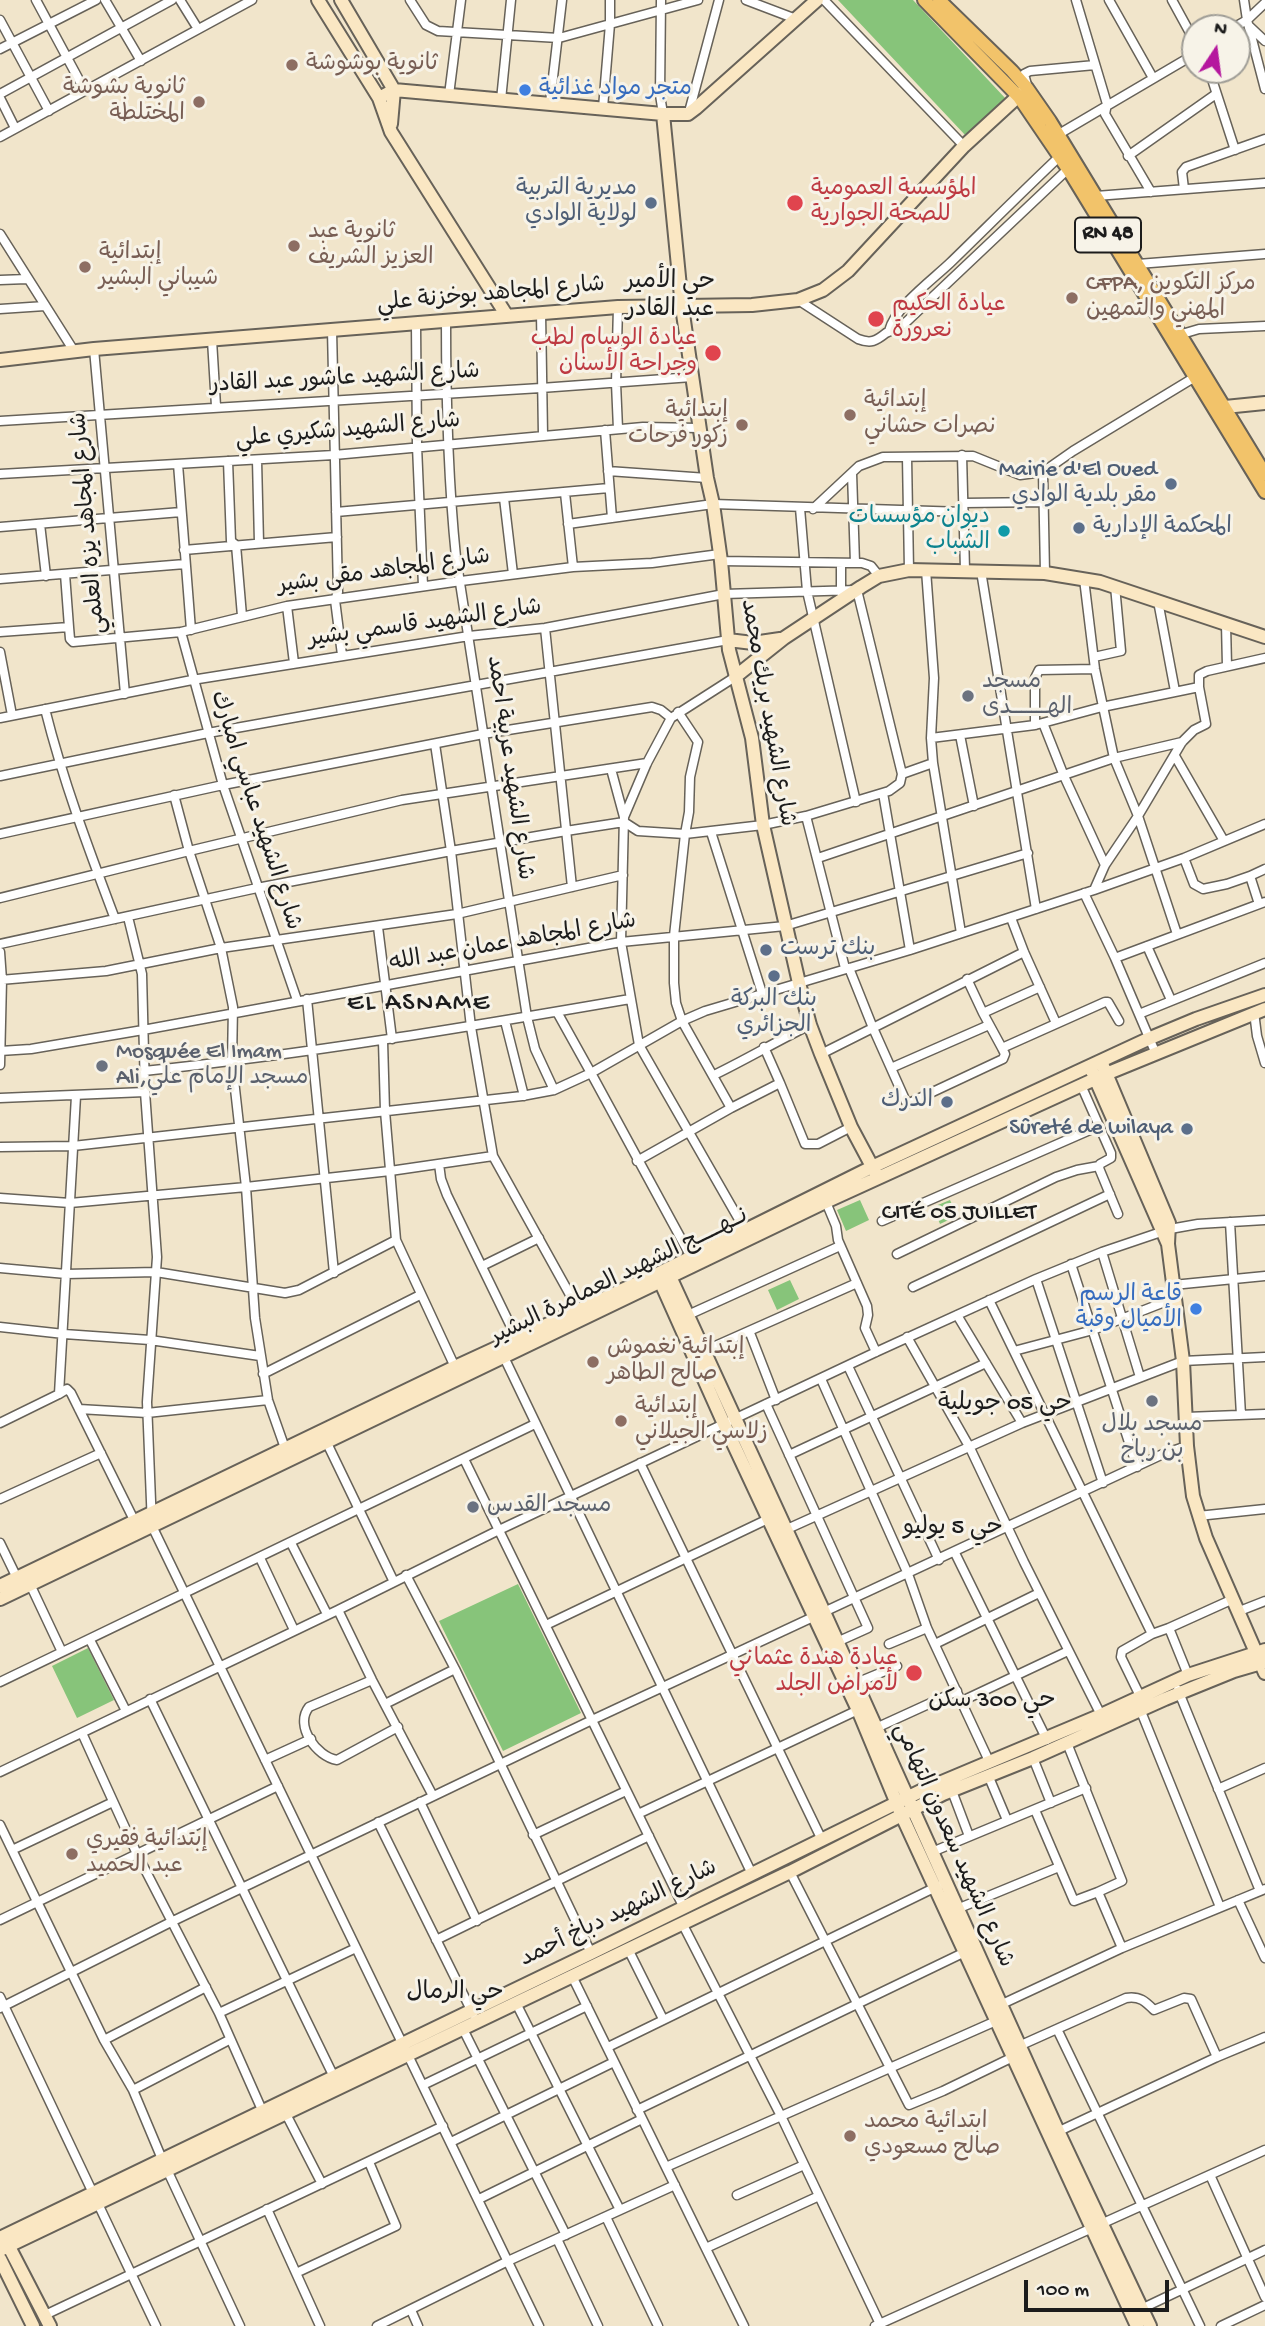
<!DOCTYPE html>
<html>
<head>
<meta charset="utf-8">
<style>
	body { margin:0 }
	#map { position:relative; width:1265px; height:2326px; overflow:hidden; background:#f1e5cb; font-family:"Gochi Hand",sans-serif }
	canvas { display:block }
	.north { position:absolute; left:1181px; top:14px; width:70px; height:70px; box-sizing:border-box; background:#f7f3e8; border:2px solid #9f9d96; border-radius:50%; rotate:13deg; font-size:19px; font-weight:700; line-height:28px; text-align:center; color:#1c1c1c }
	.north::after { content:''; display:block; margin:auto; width:24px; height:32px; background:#b5179e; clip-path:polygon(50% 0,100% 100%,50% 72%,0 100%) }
	.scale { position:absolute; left:1024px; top:2280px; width:145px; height:32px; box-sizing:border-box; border:4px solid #1c1c1c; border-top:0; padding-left:9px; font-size:21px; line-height:24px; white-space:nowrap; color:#1c1c1c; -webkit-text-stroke:5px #f7f3e8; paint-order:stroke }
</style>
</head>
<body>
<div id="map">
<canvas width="1265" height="2326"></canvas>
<div class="north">N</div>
<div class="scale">100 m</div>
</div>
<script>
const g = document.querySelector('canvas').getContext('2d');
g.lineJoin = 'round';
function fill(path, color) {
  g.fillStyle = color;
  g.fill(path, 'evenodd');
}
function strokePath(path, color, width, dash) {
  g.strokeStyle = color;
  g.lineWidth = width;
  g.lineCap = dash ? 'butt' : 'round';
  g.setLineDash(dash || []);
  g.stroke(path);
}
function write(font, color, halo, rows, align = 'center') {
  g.font = font + ' "Gochi Hand","Playpen Sans Arabic",sans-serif';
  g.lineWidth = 6;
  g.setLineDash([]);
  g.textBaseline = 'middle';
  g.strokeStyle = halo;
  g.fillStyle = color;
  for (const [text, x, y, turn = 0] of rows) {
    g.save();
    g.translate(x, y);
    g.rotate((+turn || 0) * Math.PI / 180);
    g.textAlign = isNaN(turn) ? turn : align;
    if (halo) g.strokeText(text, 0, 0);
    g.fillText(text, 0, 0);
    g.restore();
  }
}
const green = new Path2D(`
	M838,0H913L1006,99L966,136Z
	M860,1200L869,1220L846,1231L837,1210Z
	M950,1200L957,1216L940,1224L933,1207Z
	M790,1280L799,1299L777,1310L768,1290Z
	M518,1584L581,1713L503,1751L439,1621Z
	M88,1648L114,1700L77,1718L52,1666Z`);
const street = new Path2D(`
	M36,0L85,91
	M105,0L141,61
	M180,0L198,29
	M410,0L426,25L438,31L559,38L698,0
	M661,0L660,95L663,114
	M746,0L796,19
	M824,0L964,146
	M1076,0L1107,104L1105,114L1151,192
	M1109,0L1153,78
	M1172,0L1195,42
	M1265,3L1247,20L1265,89
	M0,20L49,111
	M1249,26L1265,41
	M1233,28L1247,20L1244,0
	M0,49L96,0
	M1209,70L1235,150
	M1027,85L1024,74L1030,71L1095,65
	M0,94L172,0
	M449,95L461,0
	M0,98L15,128
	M501,100L511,0
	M550,103L562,0
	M603,108L610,24V0
	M689,112L719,0
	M1059,134L1195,54
	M0,137L252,0
	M1128,156L1216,94
	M1184,189L1182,172L1186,167L1265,139
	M1096,196L1265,183
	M0,234L74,351
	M1138,264L1265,254
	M0,280L27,279
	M798,300L858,339C871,344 876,341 886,333C892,330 898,329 903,325L1068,169
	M0,309L45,306
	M541,313L543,435
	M446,321C446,400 448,479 456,557L527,1017L535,1049L554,1090
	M416,324L417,446L423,586
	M332,330L338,592L335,600L342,655
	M889,331C895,307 931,281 950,263C986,228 1022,192 1059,157
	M1182,334L1199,329L1265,326
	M212,340L216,406
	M94,349L125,694
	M0,421L541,388L692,377
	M618,429L616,383L618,307
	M605,430L612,518
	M962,455L965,570
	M907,457L909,570
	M257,460L259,543
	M228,461L231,541L236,545L242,616
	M178,464L191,630
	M608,471L707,478
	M852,473L855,563
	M0,474L334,455L643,427L699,428
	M565,493L573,567
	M504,498L513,574
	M964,503L1044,502
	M800,508L807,591L856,802
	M813,509L859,466L883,457L973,456L1020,475L1043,472
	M336,512L609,488
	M40,524L46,576
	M568,524L713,504L964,512
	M0,527L181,512
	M184,550L337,537
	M721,561L862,563L871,566L879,576
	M926,570L934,678L931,738L933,763L961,933
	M981,571L1036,909
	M1045,573L1043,472L1073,451L1195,377
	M0,579L185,564
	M1084,579L1095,669L1114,758L1138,816L1177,934
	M841,592V563
	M1158,601L1175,691
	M287,606L294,663
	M1226,624L1227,666
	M69,627L70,639L73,642L181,632L287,606L461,581L573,567L652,563L720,554
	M545,628L572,887
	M0,632L69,627L65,574
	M181,632L223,785L297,1000
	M0,652L12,715
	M1094,657L1121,651L1115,586
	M735,677L671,718L647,763L624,817L621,942L639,1045L745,1230
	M45,709C63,781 89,850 115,919
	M678,712L698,742L690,777L689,812L685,834L674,936V983L676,1003L682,1021L731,1108
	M0,718L192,680L469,636L545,628L724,594L857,590L902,774
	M1043,723L1064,776L1105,865
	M1035,725V678L1039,670L1095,669
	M960,735L974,806
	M931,738L1035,725L1102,707L1199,687
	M435,744L451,851L471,1027L493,1156L579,1311
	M1175,756L1224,841
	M611,769L624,817
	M0,776L208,733L728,640
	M883,793L910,950
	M174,795L189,851L221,948L233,1007L232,1062L246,1187L255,1318L268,1400L286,1451
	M806,816L889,791L900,783L902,774L933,763
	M711,832L762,993
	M0,834L223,785L483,734L652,707L661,710L671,718
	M818,858L1114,758L1182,742
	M1184,858L1194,884L1203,889L1227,884L1250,876L1259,904
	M1250,876L1265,869
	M1094,890L1184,858L1265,824
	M1084,893L1115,958L1156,1054
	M0,898L189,851L402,800L647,763
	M128,917L142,974L145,1092L157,1257L147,1402L152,1526L539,2326
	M1011,918L1024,952L1056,1023
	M378,927L392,1039
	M0,944L257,888L451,851L566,831L624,822L638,831L685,834L763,825L806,816L845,968
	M1147,946L1171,1000
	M0,952L2,980L0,1065
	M1115,958L1265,902
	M849,968L873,1028L907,1104L1003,1059L1005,1054L1002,1048
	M967,979L983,1013L1002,1048L1105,1002H1108L1119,1021
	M0,980L106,971L221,948L457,914L623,875
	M307,999L334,1273
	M1254,1012L1257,1036L1265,1063
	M983,1013L1040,987
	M1139,1014L1265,963
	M505,1021L524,1096
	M383,1041L385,1111L396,1240L455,1367
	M764,1047L780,1083
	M0,1051L31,1049L143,1030L621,942L785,926L1028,853
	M821,1054L1024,952
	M891,1068L989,1025
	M144,1071C307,1054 468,1027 630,999
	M714,1075C747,1059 777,1041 810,1025
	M1081,1085L1111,1153V1158L1100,1164L1099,1168L1118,1214
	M76,1096L59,1394L67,1389L71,1393L135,1522
	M0,1098L145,1092
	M0,1147L73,1146L522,1096L554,1090L591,1073L557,1012
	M637,1161L731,1108L780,1083L805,1144H818L851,1127
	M439,1164L441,1179L447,1195L517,1339
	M0,1198L70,1203L246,1187L390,1171L493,1156
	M826,1202L836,1226L838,1240L867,1306L868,1315L865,1328L876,1352
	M882,1221L1099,1126
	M1230,1222L1241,1415
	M1102,1252L1140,1377
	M897,1254L1056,1177L1077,1170L1099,1166
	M691,1257L591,1073L682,1021L705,1011L910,950L1094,890L1105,865L1138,816L1182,742L1194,730L1206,724L1199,687V675L1207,671L1265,658
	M1071,1264L1137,1467
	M482,1266L539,1238
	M0,1268L66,1274L156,1272L285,1293L299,1290L396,1240
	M1036,1279L1103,1483
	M1173,1285L1265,1276
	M913,1287L1110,1194
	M989,1300L1152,1634L1169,1628L1188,1675
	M688,1315L840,1246
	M957,1315L1022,1423
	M0,1327L64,1334L150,1340L260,1356
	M750,1333L776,1400
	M907,1337L970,1448L1024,1562L1103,1719
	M704,1351L857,1283
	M1014,1351L1093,1330L1175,1298
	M502,1353L752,1874
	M848,1366L939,1560
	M263,1374L420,1295
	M821,1379L908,1574L927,1628L989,1761
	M766,1404L868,1628L837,1642
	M79,1409L147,1413L268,1400
	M1186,1417L1265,1414
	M0,1423L59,1394
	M325,1439L394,1582
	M789,1455L986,1363
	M464,1459L684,1908
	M640,1463L822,1840
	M0,1499L101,1453
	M1198,1516L1265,1509
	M785,1530L1022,1423L1183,1361L1265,1357
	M0,1543L17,1578
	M291,1543L327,1614
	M955,1553L1047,1740
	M260,1558L294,1630
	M406,1575L455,1669L591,1953
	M29,1582L62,1652
	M338,1610L372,1680L433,1796
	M1237,1612L1265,1601
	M546,1625L768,1519
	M1169,1628L1231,1600
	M90,1640L126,1711
	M889,1644L927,1628
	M935,1644L1039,1593
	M372,1680L309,1707C294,1726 317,1757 337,1760L398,1727
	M0,1682L535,1424
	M856,1683L897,1666
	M1178,1690L1260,1891
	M1140,1696L1121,1657L1122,1651L1152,1634
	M150,1699L334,2077
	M962,1701L1068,1651
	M385,1704L455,1669
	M1140,1709L1220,1907
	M876,1728L957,1691
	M82,1733L137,1854L219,2013L262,2110
	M1067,1743L1122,1881L1098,1892L1122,1948
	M1033,1758L1051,1803
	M265,1760L311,1739
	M0,1772L338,1610L499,1530L876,1352L1036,1279L1102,1252L1170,1229L1198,1224L1265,1220
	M988,1775L1007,1820
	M1218,1789L1265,1768
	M952,1791L969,1836
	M420,1802L477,1921
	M1035,1810L1074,1901L1098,1892
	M638,1814L858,1710
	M378,1822L473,2014
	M0,1825L104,2040L133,2090L162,2159L240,2326
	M533,1835L626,1791
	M12,1850L113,1802
	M932,1852L1086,1788
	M790,1872L909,2105L943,2091L1013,2057
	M1238,1900L1265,1958
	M957,1909L1059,1867
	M0,1920L278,1786
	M682,1923L781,2116L880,2324
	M436,1940L649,1836
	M628,1949L663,2019
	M572,1976L744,2326
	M0,1997L156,2326
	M516,2003L620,2210
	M1000,2005L1122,1948L1265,1889
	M0,2008L171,1922L592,1720L1163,1454L1187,1446
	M219,2013L356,1948
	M463,2029L566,2235
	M1057,2029L1200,2326
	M104,2040L206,1987
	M1019,2046L1126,1998C1140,1996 1145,2001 1154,2010L1184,1998L1191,1999L1217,2057
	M608,2047L938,1886
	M423,2085L587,2006
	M133,2090L229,2040
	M637,2110L965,1952
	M286,2114L322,2184
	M1055,2133L1217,2057L1265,2037
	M451,2142L614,2062
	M666,2167L996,2021
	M1210,2175L1265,2297
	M737,2195L804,2165
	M479,2199L642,2119
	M267,2209L320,2326
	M606,2217L658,2326
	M557,2239L598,2326
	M706,2248L819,2196
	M296,2273L396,2226L369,2162
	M1141,2309L1265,2250
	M411,2310L418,2326
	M45,2315L443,2126
	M377,2326L508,2261L675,2185
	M875,2326L1265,2150
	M1221,2326L1265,2305`);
const secondary = new Path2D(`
	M318,0L379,98L391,132L507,316
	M341,0L394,90L391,124
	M379,98L394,90L663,114H688L696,108L817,0
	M663,114L682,307L707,478L713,504L721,561L729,650L752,738L763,825L799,983L810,1025L821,1054L851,1127L875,1172
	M0,360L94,349L618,307L752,305L798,300L823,290L848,271L964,146L1025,90
	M1218,411L1225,407L1265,403
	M728,640L753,643L780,639
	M735,677L784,638L861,587L879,576L909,570L1045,573L1100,582L1265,637
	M1103,1066L1169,1223L1168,1244L1183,1361L1187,1446L1193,1496L1206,1538L1265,1673
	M1092,1071L1168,1244
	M667,1270L824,1612L1058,2131L1150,2326
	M657,1274L724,1424L858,1710L902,1816L1137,2326
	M0,1586L455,1367L657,1274L872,1167L1148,1039L1196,1019L1265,995
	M0,1599L821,1204L1106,1074L1265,1009
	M0,2238L591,1953L925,1789L1101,1715L1188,1675L1265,1650
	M5,2239L50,2326
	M0,2250L790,1872L943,1794L1033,1758L1165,1699L1234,1671L1265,1662
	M0,2259L33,2326`);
const primary = new Path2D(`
	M924,0L1019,97L1068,169L1265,492
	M939,0L1012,71L1027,88L1050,121L1265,474`);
const markers = [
	[292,65,7,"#8d6e63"],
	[525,90,7,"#3f7fe0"],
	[199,102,7,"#8d6e63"],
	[651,203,7,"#5c6f8a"],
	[795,203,9,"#e0444e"],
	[294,246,7,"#8d6e63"],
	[85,267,7,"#8d6e63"],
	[1072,298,7,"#8d6e63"],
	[876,319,9,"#e0444e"],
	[713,353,9,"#e0444e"],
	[850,415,7,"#8d6e63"],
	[742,425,7,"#8d6e63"],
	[1171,484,7,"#5c6f8a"],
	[1079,528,7,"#5c6f8a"],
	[1004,531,7,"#0f9aa8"],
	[968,696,7,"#6b7280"],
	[766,950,7,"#5c6f8a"],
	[774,976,7,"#5c6f8a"],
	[102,1066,7,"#6b7280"],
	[947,1102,7,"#5c6f8a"],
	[1187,1129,7,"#5c6f8a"],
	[1196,1309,7,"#3f7fe0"],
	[593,1362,7,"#8d6e63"],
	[1152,1401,7,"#6b7280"],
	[621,1421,7,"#8d6e63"],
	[473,1507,7,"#6b7280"],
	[914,1673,9,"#e0444e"],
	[72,1854,7,"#8d6e63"],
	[850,2136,7,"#8d6e63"]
];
const shields = [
	[1108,235,66]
];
const shieldNames = [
	["RN 48",1108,235]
];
const educationNames = [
	["ثانوية بوشوشة",306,65],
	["ثانوية بشوشة",185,89,"right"],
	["المختلطة",185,115,"right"],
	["ثانوية عبد",308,233],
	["العزيز الشريف",308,259],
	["إبتدائية",99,254],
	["شيباني البشير",99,280],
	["CFPA, مركز التكوين",1086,285],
	["المهني والتمهين",1086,311],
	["إبتدائية",864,402],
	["نصرات حشاني",864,428],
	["إبتدائية",728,412,"right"],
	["زكور فرحات",728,438,"right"],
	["إبتدائية نغموش",607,1349],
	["صالح الطاهر",607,1375],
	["إبتدائية",635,1408],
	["زلاسي الجيلاني",635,1434],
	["إبتدائية فقيري",86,1841],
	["عبد الحميد",86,1867],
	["ابتدائية محمد",864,2123],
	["صالح مسعودي",864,2149]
];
const shopNames = [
	["متجر مواد غذائية",539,90],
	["قاعة الرسم",1182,1296,"right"],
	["الأميال وقبة",1182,1322,"right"]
];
const serviceNames = [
	["مديرية التربية",637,190],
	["لولاية الوادي",637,216],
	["Mairie d'El Oued",1157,471],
	["مقر بلدية الوادي",1157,497],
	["المحكمة الإدارية",1093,528,"left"],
	["بنك ترست",780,950,"left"],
	["بنك البركة",774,1001,"center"],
	["الجزائري",774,1027,"center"],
	["الدرك",933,1102],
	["Sûreté de wilaya",1173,1129]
];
const healthNames = [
	["المؤسسة العمومية",811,190],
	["للصحة الجوارية",811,216],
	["عيادة الحكيم",892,306],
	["نعرورة",892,332],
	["عيادة الوسام لطب",697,340,"right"],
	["وجراحة الأسنان",697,366,"right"],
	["عيادة هندة عثماني",898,1660,"right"],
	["لأمراض الجلد",898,1686,"right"]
];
const streetNames = [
	["شارع المجاهد بوخزنة علي",491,296,-5],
	["شارع الشهيد عاشور عبد القادر",345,380,-3],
	["شارع الشهيد شكيري علي",348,432,-5],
	["شارع المجاهد يزه العلمي",90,523,-95],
	["شارع المجاهد مقى بشير",384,573,-8],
	["شارع الشهيد قاسمي بشير",425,625,-8],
	["شارع الشهيد بريك محمد",766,713,80],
	["شارع الشهيد عربية احمد",508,768,82],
	["شارع الشهيد عباسي امبارك",254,811,72],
	["شارع المجاهد عمان عبد الله",513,944,-10],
	["نــهـــــج الشهيد العمامرة البشير",620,1278,-26],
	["شارع الشهيد سعدون التهامي",952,1846,66],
	["شارع الشهيد دباخ أحمد",619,1915,-26]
];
const cultureNames = [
	["ديوان مؤسسات",990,518],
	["الشباب",990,544]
];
const worshipNames = [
	["مسجد",982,683],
	["الهـــــــدى",982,709],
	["Mosquée El Imam",116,1053],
	["Ali,مسجد الإمام علي",116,1079],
	["مسجد بلال",1152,1426,"center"],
	["بن رباح",1152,1452,"center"],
	["مسجد القدس",487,1507]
];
const neighbourhoodNames = [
	["حي الأمير",670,283],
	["عبد القادر",670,311],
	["CITÉ 05 JUILLET",959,1214],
	["حي 05 جويلية",1005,1405],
	["حي 5 يوليو",953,1529],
	["حي 300 سكن",992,1702],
	["حي الرمال",455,1994]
];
const quarterNames = [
	["EL ASNAME",419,1005]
];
fill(green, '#87c47a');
strokePath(street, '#676259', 11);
strokePath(secondary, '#676259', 16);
strokePath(primary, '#676259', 16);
strokePath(street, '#fff', 8);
strokePath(secondary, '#fae7c3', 12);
strokePath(primary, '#f2c36a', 12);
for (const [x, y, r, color] of markers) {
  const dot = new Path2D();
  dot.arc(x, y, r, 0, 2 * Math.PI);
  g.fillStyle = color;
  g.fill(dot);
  strokePath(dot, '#f7f3e8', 2.5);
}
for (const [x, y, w] of shields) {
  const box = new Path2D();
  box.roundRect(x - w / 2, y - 17.5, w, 35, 5);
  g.fillStyle = '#f7f3e8';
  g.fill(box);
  strokePath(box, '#1c1c1c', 2);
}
write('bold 21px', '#1c1c1c', null, shieldNames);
write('23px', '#785e54', '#f7f3e8', educationNames, 'left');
write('23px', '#366cbe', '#f7f3e8', shopNames, 'left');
write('23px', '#4e5e75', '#f7f3e8', serviceNames, 'right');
write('23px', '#be3a42', '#f7f3e8', healthNames, 'left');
write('23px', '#1c1c1c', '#f7f3e8', streetNames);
write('23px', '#0d838f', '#f7f3e8', cultureNames, 'right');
write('23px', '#5b616d', '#f7f3e8', worshipNames, 'left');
write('24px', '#1c1c1c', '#f7f3e8', neighbourhoodNames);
g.letterSpacing = '2px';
write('26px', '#1c1c1c', '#f7f3e8', quarterNames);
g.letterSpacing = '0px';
</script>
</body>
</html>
